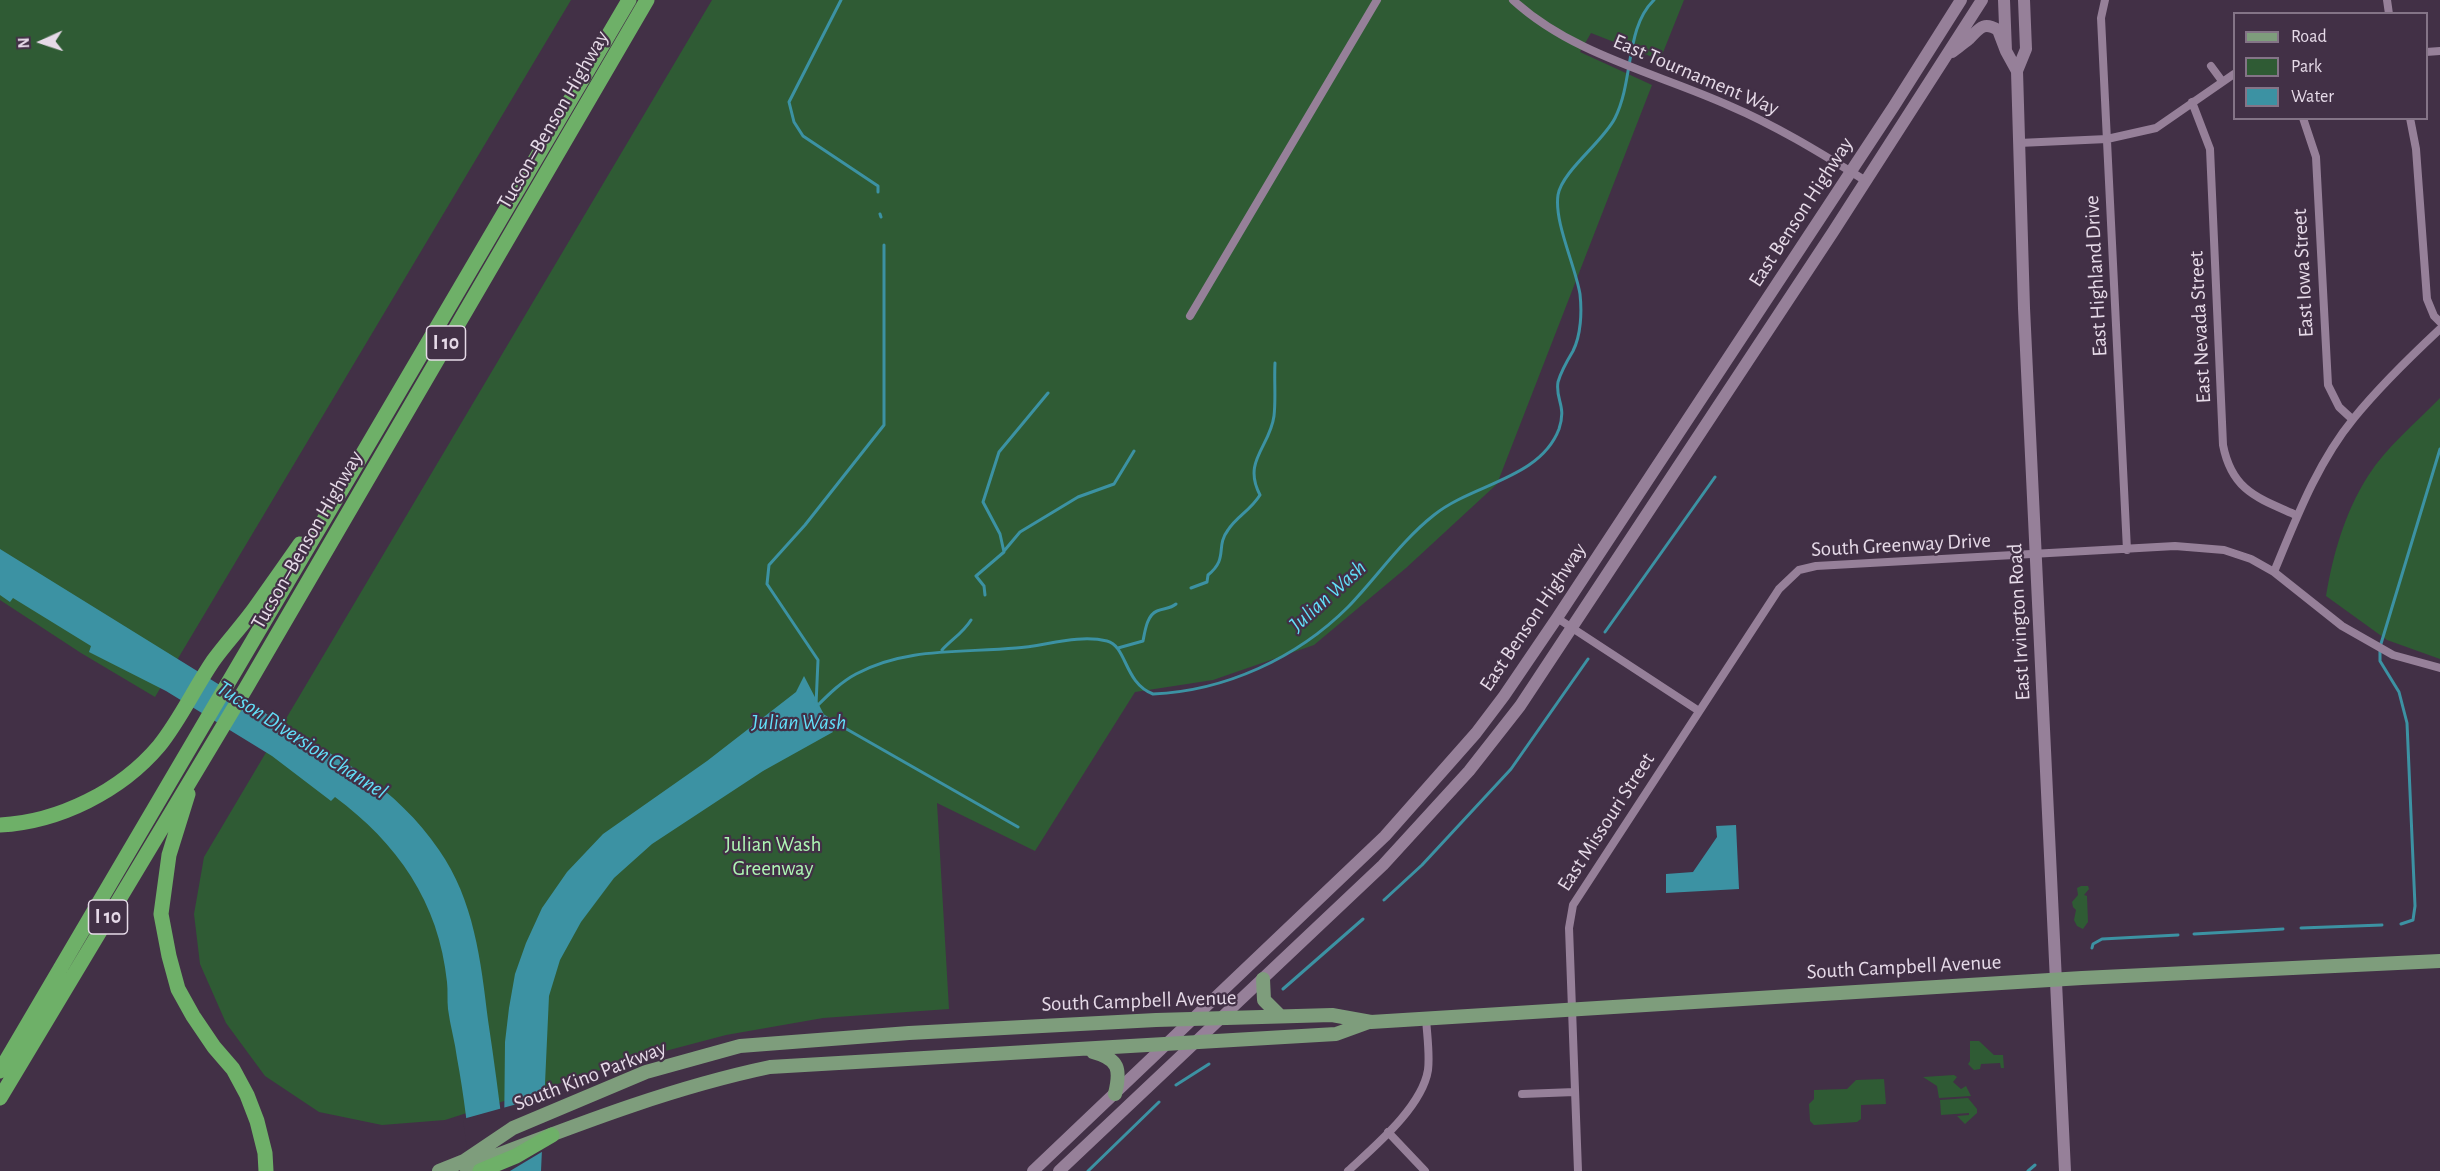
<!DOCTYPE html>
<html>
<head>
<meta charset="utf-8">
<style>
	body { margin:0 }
	#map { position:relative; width:2440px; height:1171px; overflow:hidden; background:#423046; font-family:"Alegreya Sans",sans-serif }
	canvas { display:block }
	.legend { position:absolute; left:2233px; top:12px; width:195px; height:108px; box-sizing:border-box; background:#423046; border:2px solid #847487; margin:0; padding:8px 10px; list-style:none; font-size:18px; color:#e6dae8 }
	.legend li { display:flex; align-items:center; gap:12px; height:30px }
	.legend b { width:30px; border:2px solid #847487 }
	.north { position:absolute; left:12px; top:12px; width:60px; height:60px; -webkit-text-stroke:4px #423046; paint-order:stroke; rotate:267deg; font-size:16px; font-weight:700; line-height:24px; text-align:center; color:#e6dae8 }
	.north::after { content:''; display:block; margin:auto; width:21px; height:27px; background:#e6dae8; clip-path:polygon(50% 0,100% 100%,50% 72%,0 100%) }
</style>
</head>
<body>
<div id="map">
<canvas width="2440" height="1171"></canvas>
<ul class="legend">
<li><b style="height:8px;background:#7e9d7c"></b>Road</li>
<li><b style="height:16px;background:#2f5b34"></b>Park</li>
<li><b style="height:16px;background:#3c92a3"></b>Water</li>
</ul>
<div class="north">N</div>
</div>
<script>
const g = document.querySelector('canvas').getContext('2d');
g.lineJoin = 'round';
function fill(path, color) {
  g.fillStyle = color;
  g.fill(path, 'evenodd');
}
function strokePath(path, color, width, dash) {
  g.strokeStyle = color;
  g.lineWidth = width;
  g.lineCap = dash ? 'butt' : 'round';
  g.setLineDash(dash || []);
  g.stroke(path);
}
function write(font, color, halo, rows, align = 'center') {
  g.font = font + ' "Alegreya Sans",sans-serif';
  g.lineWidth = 4.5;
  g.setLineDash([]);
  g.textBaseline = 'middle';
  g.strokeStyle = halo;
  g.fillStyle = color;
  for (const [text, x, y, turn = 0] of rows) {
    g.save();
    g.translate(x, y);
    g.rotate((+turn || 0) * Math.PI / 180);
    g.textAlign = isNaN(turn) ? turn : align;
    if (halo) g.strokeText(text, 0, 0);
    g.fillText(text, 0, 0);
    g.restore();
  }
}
const green = new Path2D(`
	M0,0H571L155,697L81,653L0,600Z
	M712,0H1684L1660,60L1591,33L1580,52L1652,85L1497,484L1406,568L1314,645L1213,680L1135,692L1035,851L937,803L949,1009L823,1018L726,1035L635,1059L445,1120L382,1125L319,1112L265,1076L226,1023L200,964L194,914L204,857Z
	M2440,398V659L2387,640L2326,596C2333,554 2345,512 2368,476C2387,446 2416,423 2440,398Z
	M2081,886H2088L2089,889L2084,895L2087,896L2088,922L2083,929L2077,926L2074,920L2076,910L2073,907L2072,902L2078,895L2077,888Z
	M1970,1041H1979L1994,1055H2003L2004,1068H2001L2000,1063L1981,1064L1980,1069L1974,1070L1968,1064L1970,1061Z
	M1954,1075L1957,1077L1953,1082L1961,1089L1966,1086L1971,1096L1939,1098L1937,1086L1923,1077Z
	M1884,1079L1886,1104L1861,1105V1119L1857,1122L1814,1125L1810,1121L1809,1104L1814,1099V1090L1847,1089L1856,1080Z
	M1968,1098L1977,1109V1113L1965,1124L1957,1116L1969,1115V1113L1941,1115L1940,1100Z`);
const water = new Path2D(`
	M0,549L362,773C392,795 418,819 439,850C474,900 481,961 488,1020C494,1059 499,1099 504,1138L505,1042L509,1008L515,974L526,943L542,908L567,872L603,834L707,761L796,692L804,676L833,732L763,771L652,844L614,878L581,922L560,960L549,996L541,1171H473C468,1133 464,1095 457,1058C455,1042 450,1025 448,1009C447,1000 448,991 447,982C439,902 397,843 335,797L331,801L272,756L166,691L89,652L91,646L13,598L10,602L0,595Z
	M1736,825L1739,889L1666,893V874L1693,872L1717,837L1716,826Z`);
const pier = new Path2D(`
	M546,1096L545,1150L510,1171H470L463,1119Z`);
const stream = new Path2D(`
	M841,0L789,102L794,122L803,136L878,186V192
	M880,214L881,217
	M1004,551L1020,532L1078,497L1114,484L1134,451
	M1191,588L1207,582L1208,575C1229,558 1215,547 1228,530C1237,516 1250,511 1260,495C1242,461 1270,447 1274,416C1276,399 1274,380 1275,363
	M985,595L984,586L976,576L1004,552L1000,534L983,502L999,452L1048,393
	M1605,632L1715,477
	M1118,648L1143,641C1145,631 1147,615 1157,611C1164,608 1170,609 1176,604
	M942,650C952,639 963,633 971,620
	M816,705L818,660L767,584L769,565L805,525L884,425V245
	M817,706C829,694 841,682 856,674C906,647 962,653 1016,648C1045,646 1078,634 1107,641C1127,646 1124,683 1153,694C1225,691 1297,658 1348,607C1377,577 1401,541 1434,515C1472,484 1540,479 1559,429C1567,405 1555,400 1558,382C1561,371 1567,361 1573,351C1581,335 1582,312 1580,294C1575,265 1554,222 1558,195C1562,171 1603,142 1615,118C1634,80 1625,28 1654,0
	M822,715L1018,827
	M1384,900L1422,865L1511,769L1588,659
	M2401,924L2413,920L2415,906L2407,723L2399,692L2380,661V647L2440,449
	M2301,928L2382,925
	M2194,934L2283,929
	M2092,948L2093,944L2102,939L2178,935
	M1283,989L1363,919
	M1176,1085L1209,1064
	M1088,1171L1159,1102
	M2028,1171L2035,1165`);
const street = new Path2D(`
	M1513,0C1573,55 1657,73 1730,106C1777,126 1822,154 1866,181
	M2105,0L2101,18L2127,550
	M2387,0L2389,14
	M2426,52L2440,51
	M2211,66L2222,81
	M2192,102L2210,149L2223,445C2232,491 2258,498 2296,515
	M2303,118L2316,157L2328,385L2339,407L2352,419
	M2410,118L2416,149L2427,299L2434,316L2440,322
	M2019,143L2107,139L2156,128L2234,74
	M1190,316L1377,0
	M2274,572C2296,519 2317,463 2354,418C2380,386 2410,357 2440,329
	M1557,618L1699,711
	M1522,1094L1575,1092
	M1388,1132L1425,1171
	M1348,1171C1375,1146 1422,1107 1428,1070C1430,1054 1427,1035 1426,1018
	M1578,1171L1569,928L1573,905L1779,589L1799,570L1816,566L2175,546L2224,550L2251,559L2274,572L2342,626L2393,655L2440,668`);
const secondary = new Path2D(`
	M2004,0L2006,51L2017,71
	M2024,0L2026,49L2017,71L2024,308L2065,1171
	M1952,52C1957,48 1963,44 1969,39C1979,29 1983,21 1998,30L2006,51
	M1033,1171L1385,836L1476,733L1504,696L1557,618L1894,106L1961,0
	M1059,1171L1383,865L1469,771L1520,706L1833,232L1982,0`);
const primary = new Path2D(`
	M1263,979L1264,1000L1280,1016
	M1093,1052C1119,1059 1121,1069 1115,1094
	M466,1167C566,1129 665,1089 770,1067L1336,1034L1369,1022
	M439,1171L464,1161L513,1128L646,1072L740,1046L909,1033L1156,1020L1332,1015L1371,1022L2082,978L2440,961`);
const highway = new Path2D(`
	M188,794L169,855L161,914L169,956L178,989L193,1016L214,1047L233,1069L247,1095L257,1121L265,1153L266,1171
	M0,825C59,822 121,791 159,746C180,720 194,689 213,661C226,643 242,626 255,608C270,587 285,565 300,544
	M0,1071C211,714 419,357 629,0
	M0,1098L246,688L647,0
	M480,1171L516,1156L552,1135`);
const shields = [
	[446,343,39],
	[108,917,39]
];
const shieldNames = [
	["I 10",446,343],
	["I 10",108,917]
];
const streetNames = [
	["East Tournament Way",1696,75,23],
	["Tucson–Benson Highway",553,120,-60],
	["East Benson Highway",1801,212,-57],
	["East Iowa Street",2303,273,-93],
	["East Highland Drive",2096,276,-93],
	["East Nevada Street",2200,327,-93],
	["Tucson–Benson Highway",307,540,-60],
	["South Greenway Drive",1901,545,-3],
	["East Benson Highway",1533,617,-56],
	["East Irvington Road",2019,622,-93],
	["East Missouri Street",1606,822,-57],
	["South Campbell Avenue",1904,967,-3],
	["South Campbell Avenue",1139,1001,-2],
	["South Kino Parkway",590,1076,-21]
];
const parkNames = [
	["Julian Wash",773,845],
	["Greenway",773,869]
];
const waterNames = [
	["Julian Wash",1328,596,-42],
	["Julian Wash",799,722],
	["Tucson Diversion Channel",302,740,33]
];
fill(green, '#2f5b34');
fill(water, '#3c92a3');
fill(pier, '#423046');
strokePath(stream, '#3c92a3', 3);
strokePath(street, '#968099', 8);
strokePath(secondary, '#968099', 12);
strokePath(primary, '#7e9d7c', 14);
strokePath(highway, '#6eb068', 15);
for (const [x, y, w] of shields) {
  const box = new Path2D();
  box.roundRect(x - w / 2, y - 17, w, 34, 4.5);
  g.fillStyle = '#423046';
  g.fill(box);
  strokePath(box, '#e6dae8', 1.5);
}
write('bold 20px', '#e6dae8', null, shieldNames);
write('21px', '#e6dae8', '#423046', streetNames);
write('21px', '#aef6b4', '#423046', parkNames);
write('italic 22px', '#62dff8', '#423046', waterNames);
</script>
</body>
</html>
